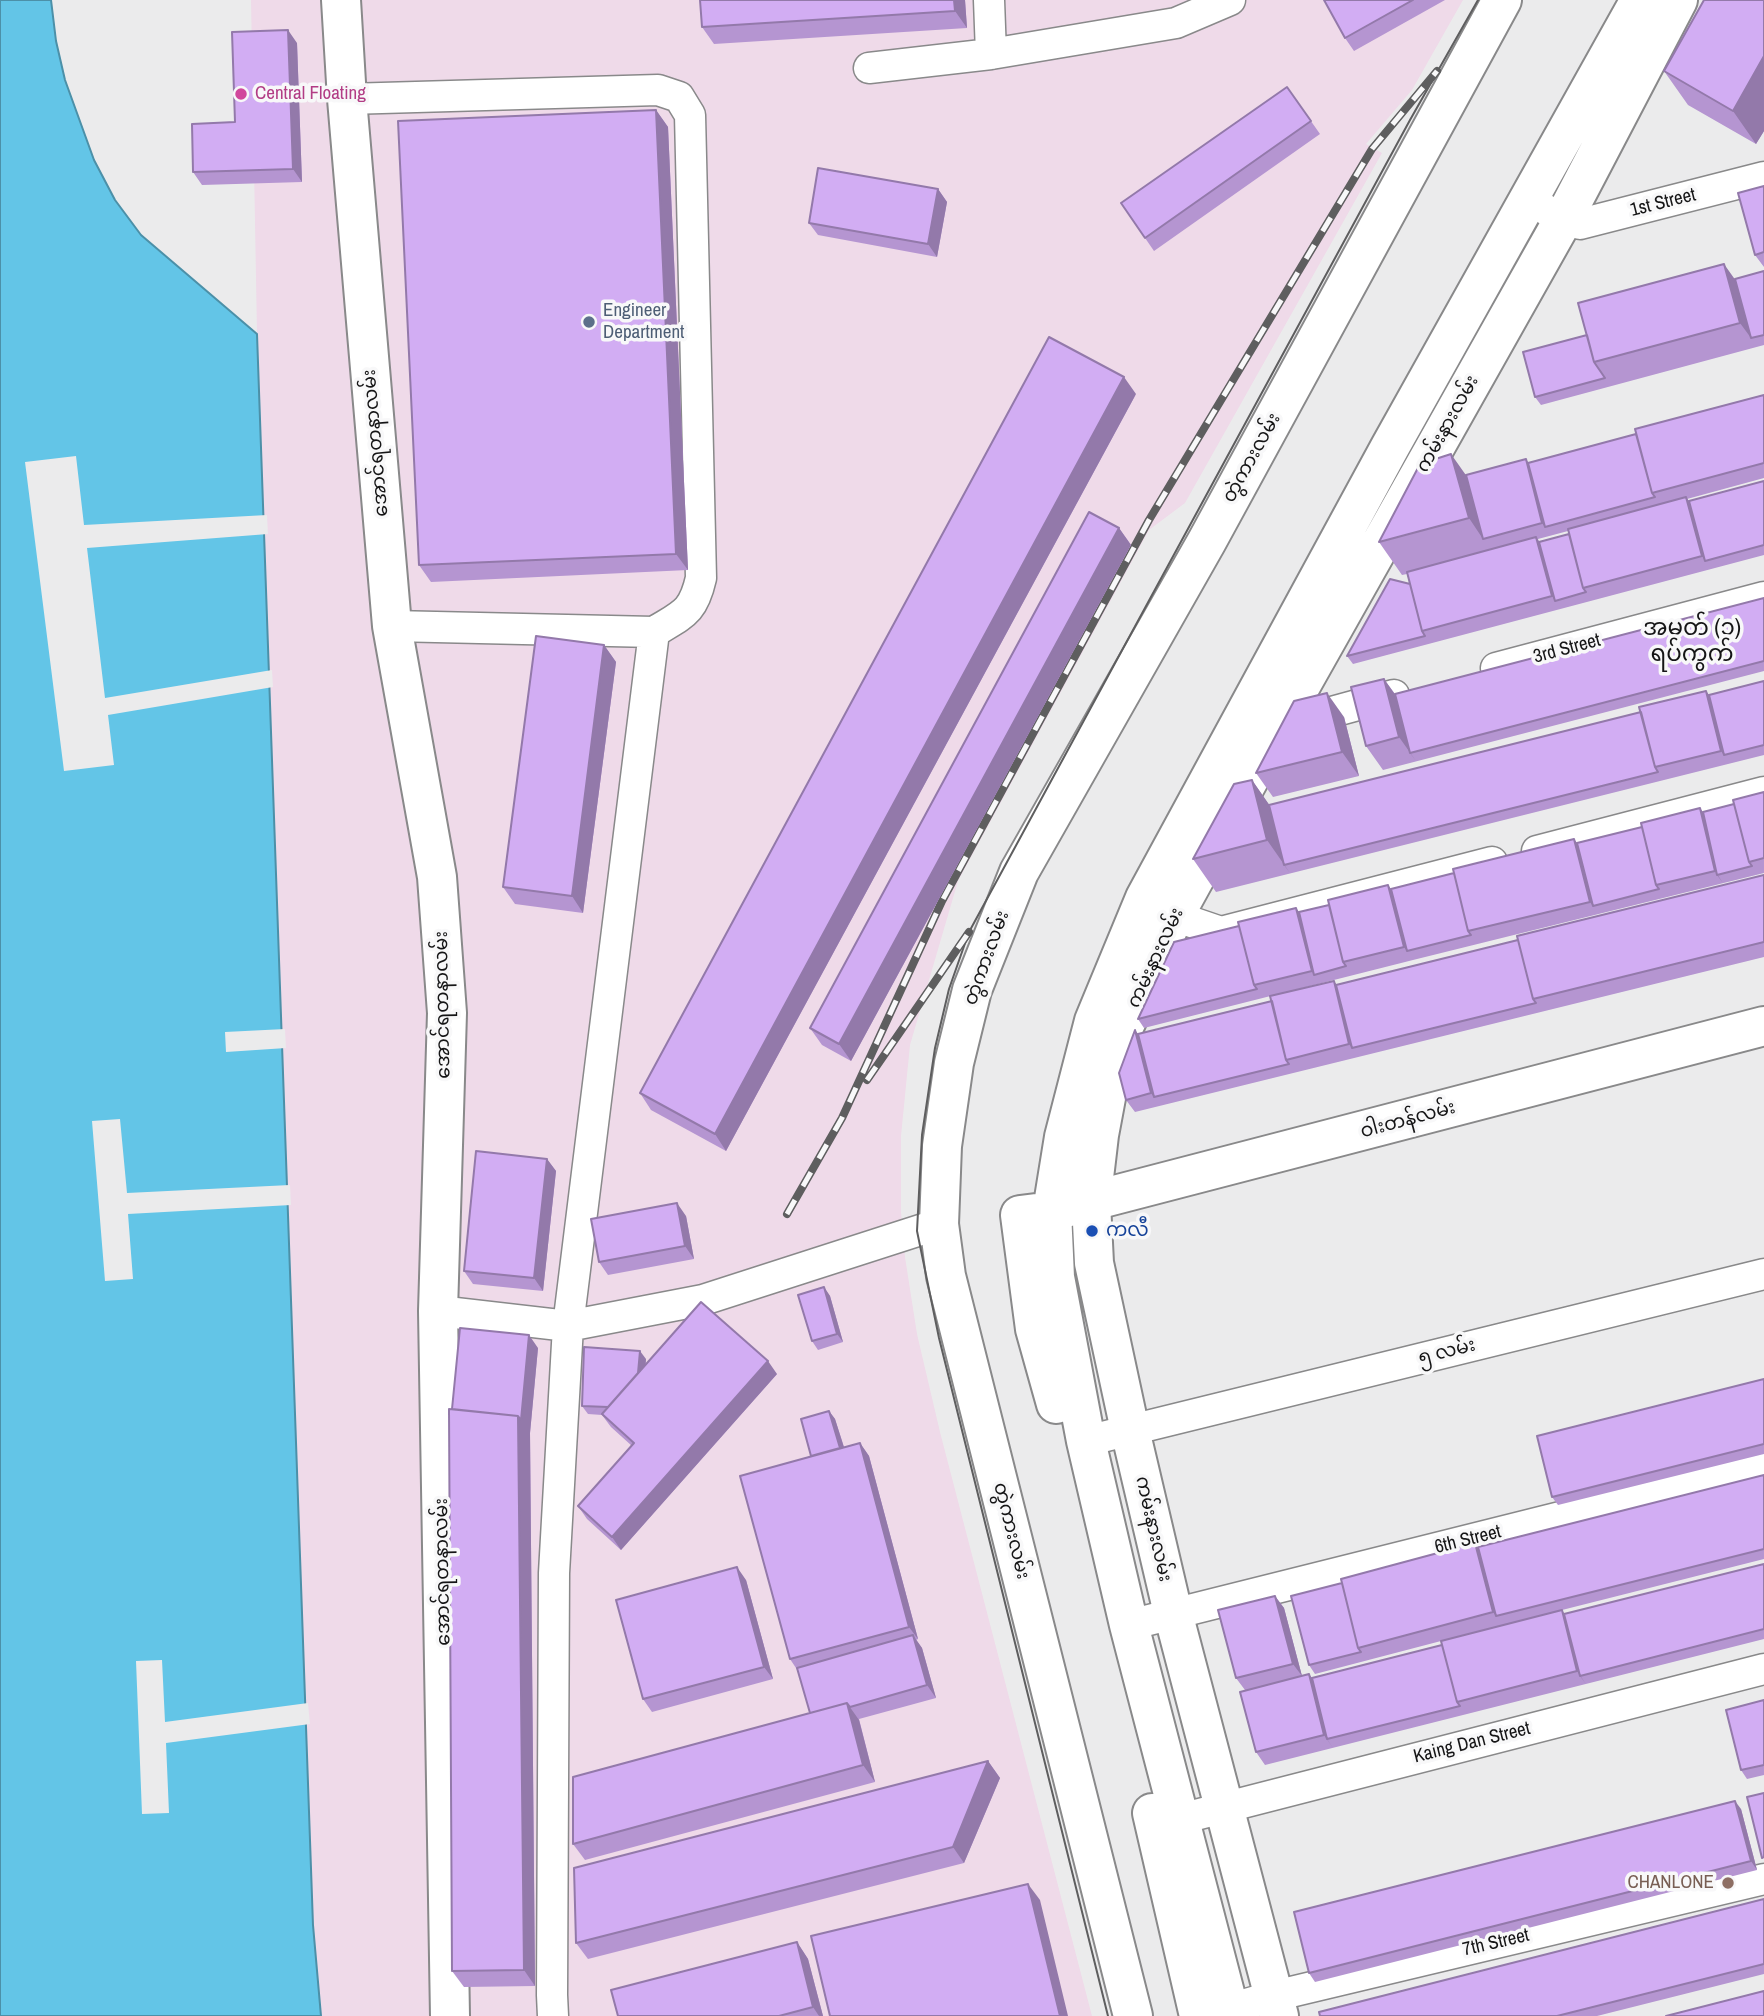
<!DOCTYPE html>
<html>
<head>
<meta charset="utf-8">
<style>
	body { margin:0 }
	canvas { display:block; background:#ebebec }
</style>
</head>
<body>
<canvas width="1764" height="2016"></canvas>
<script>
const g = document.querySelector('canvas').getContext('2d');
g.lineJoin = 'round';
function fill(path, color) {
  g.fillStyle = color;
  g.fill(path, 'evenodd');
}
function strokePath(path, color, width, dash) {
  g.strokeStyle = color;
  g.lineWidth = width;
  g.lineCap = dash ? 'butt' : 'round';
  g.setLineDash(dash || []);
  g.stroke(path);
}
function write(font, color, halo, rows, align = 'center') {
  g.font = font + ' "Archivo Narrow","Noto Sans Myanmar",sans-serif';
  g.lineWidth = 7;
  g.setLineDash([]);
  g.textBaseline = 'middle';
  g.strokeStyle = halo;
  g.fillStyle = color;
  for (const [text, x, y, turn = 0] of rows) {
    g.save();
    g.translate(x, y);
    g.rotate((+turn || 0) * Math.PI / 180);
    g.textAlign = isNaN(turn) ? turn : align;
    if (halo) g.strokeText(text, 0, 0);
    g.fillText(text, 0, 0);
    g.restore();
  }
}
const industrial = new Path2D(`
	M251,0H1463L1412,90L1366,144L1382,153L1185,503L1149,530L958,881L910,1045L901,1136V1212L905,1257L917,1334L940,1432L1092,2016H321L313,1925L263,515L257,334Z`);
const water = new Path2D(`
	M0,0H51L56,41L65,80L94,160L115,200L141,235L257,334L313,1925L321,2016H0Z`);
const pier = new Path2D(`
	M76,456L84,525L267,515L268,534L87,548L105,698L272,670L273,687L108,715L114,765L64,771L25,462Z
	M285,1029L286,1048L226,1052L225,1032Z
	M120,1119L127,1193L290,1185L291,1205L128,1214L133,1279L105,1281L92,1121Z
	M162,1660L165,1722L308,1703L310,1724L166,1743L169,1813L142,1814L136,1661Z`);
const street = new Path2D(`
	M989,0L991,54
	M869,68L991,54L1176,23L1230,0
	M347,99L658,90L679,97L690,115L701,578C693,613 683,614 654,632L392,626
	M1530,200L1563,220L1580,224L1764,177
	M1496,668L1764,597
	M1301,707L1321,715L1394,695
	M1537,851L1764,792
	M1157,905L1174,916L1221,932L1492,862
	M438,1311L568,1326L703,1300L939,1224
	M1086,1441L1764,1274
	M1129,1625L1764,1466
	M1180,1819L1764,1669
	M1229,2009L1274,1996L1764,1879
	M553,2016L552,1995L554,1573L568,1326L654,632`);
const secondary = new Path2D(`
	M341,0L347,99L392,626L437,877L447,1013L438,1311L450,2016
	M1061,1209L1764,1026
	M1133,2016L946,1276L939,1224L942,1146L954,1063L972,990L1019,872L1207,541L1502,0`);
const primary = new Path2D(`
	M1052,1211L1020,1215L1035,1329L1056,1404
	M1152,1813L1199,2016
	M1231,2016L1129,1625L1086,1441L1055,1277L1052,1211L1064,1137L1094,1021L1145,898L1390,447L1640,0
	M1279,2016L1173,1613L1130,1430L1094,1263L1091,1203L1099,1135L1108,1087L1123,1029L1174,916L1291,703L1563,220L1678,0`);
const tram = new Path2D(`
	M1108,2016L939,1338L917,1231L922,1135L935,1048L949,989L969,932L1410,120L1478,0`);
const rail = new Path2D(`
	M867,1080L969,932
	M787,1214L842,1118L942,901L1149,520L1372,149L1437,71`);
const wall = new Path2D(`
	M700,0H965L967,28L714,44L702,27Z
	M1324,0H1445L1354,51L1345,38Z
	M1764,0V131L1756,144L1688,105L1664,71Z
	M297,43L302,182L202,185L193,172L235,122Z
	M1287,87L1320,134L1154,251L1121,203Z
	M656,110L668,127L688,570L431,582L419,565Z
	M1764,186V267L1755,255Z
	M938,189L947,202L937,257L818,235L809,223Z
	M1764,271V345L1541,405L1535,397L1587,335L1735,279Z
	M1136,394L726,1151L651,1110L640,1093Z
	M1764,395V478L1687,499L1689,501L1764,481V555L1353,664L1347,656L1410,584L1407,574L1402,575L1379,542L1466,475L1526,459L1528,463L1636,434ZM1568,531L1569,534L1539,542L1538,539Z
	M1119,528L1131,545L851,1061L822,1045L810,1028Z
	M1764,598V671L1383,770L1366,746L1384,679L1395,694Z
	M604,645L616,662L583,913L515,904L503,887Z
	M1764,681V755L1216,892L1193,859L1252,780L1269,805L1641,712L1706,691L1709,695Z
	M1344,717L1359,776L1273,797L1256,773Z
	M1764,792V873L1413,960L1144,1028L1138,1019L1239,926L1296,908L1299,912L1329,905L1388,885L1391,889L1454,873L1574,839L1577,843L1642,827L1700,808L1703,813L1734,804Z
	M1764,875V957L1135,1112L1126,1100L1135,1030L1138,1034L1272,1001L1334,981L1336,985L1518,940Z
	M547,1159L556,1171L543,1291L473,1284L464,1271Z
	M686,1216L694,1259L608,1275L599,1262Z
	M824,1287L830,1296L843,1342L818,1350L812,1341Z
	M538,1348L530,1433L535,1986L464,1987L452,1971V1409Z
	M646,1359L645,1365L777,1374L621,1550L587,1519L578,1506L632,1446L611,1427L602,1415L588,1414L582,1406Z
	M1764,1379V1454L1558,1505L1552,1497Z
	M829,1411L835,1419L844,1447L860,1443L869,1456L918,1639L916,1640L922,1648L936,1698L859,1719L875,1782L585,1860L573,1844L810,1713L798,1671L790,1659L811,1456Z
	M1764,1475V1559L1463,1635L1562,1610L1564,1614L1764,1564V1639L1265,1765L1256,1752L1245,1690L1236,1678L1275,1596L1284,1608L1302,1676L1309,1674L1312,1678L1442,1645L1441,1641L1315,1674L1309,1665L1342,1583L1475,1543L1478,1547Z
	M746,1580L773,1679L652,1712L643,1699Z
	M1764,1700V1775L1747,1779L1741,1770Z
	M988,1761L1000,1778L964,1863L588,1959L576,1943Z
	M1741,1809L1757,1870L1315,1982L1309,1973Z
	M1764,1899V1974L1597,2016H1320Z
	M797,1942L808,1959L823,2016H618Z`);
const shadedWall = new Path2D(`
	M954,0H965L967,28L955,11Z
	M288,30L297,43L302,182L293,169Z
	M1764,56V131L1756,144L1733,111Z
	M656,110L668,127L688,570L676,554Z
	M938,189L947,202L937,257L928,244Z
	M1724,264L1741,288L1751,338L1740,323Z
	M1124,377L1136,394L726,1151L715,1134Z
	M1451,454L1475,488L1483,539L1469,518Z
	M1526,459L1534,472L1545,527L1542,523Z
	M1686,497L1695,510L1705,561L1702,556Z
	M1119,528L1131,545L851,1061L839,1044Z
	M1536,537L1545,550L1555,601L1552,596Z
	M604,645L616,662L583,913L572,896Z
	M1384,679L1401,703L1410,753L1416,761L1399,737Z
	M1706,691L1715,703L1724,755L1721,751Z
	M1327,693L1344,717L1359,776L1342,752Z
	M1252,780L1275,813L1284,865L1290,873L1267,840Z
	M1700,808L1709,821L1717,875L1723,883L1715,871Z
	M1574,839L1583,852L1593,906L1590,902Z
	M1388,885L1397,898L1407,951L1404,947Z
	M1296,908L1305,920L1314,975L1312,971Z
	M1334,981L1342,993L1352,1048L1349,1044Z
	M1135,1030L1144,1042L1154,1097L1151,1093Z
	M547,1159L556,1171L543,1291L534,1278Z
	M677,1203L686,1216L694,1259L685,1246Z
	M824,1287L830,1296L843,1342L837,1334Z
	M529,1335L538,1348L530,1433L535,1986L524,1970L518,1416Z
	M640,1351L646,1359L644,1390L620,1416Z
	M768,1361L777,1374L621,1550L612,1537Z
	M829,1411L835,1419L847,1457L841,1449Z
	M860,1443L869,1456L918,1639L909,1627Z
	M1475,1543L1484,1556L1496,1616L1493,1612Z
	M737,1567L746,1580L773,1679L764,1667Z
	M1275,1596L1284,1608L1302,1676L1293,1664Z
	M1562,1610L1570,1623L1580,1676L1586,1684L1577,1671Z
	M913,1635L922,1648L936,1698L927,1685Z
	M1309,1674L1318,1687L1327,1739L1333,1748L1324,1735Z
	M847,1703L859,1720L875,1782L863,1765Z
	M988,1761L1000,1778L964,1863L953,1847Z
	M1735,1801L1741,1809L1757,1870L1751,1861Z
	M1028,1884L1040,1900L1068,2016H1060Z
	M797,1942L808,1959L823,2016H819L813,2007Z`);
const building = new Path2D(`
	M700,0H954L955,11L702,27Z
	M1324,0H1413L1345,38Z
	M1704,0H1764V56L1733,111L1664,71Z
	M288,30L293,169L193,172L192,124L235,122L232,32Z
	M1287,87L1311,121L1145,238L1121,203Z
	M656,110L676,554L419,565L398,121Z
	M818,168L938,189L928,244L809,223Z
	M1764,186V252L1755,255L1738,193Z
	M1724,264L1740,323L1594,362L1578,303Z
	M1764,271V335L1751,338L1735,279Z
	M1587,335L1594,362L1605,378L1535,397L1523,352Z
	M1049,337L1124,377L715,1134L640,1093Z
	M1764,395V463L1652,493L1635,429Z
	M1636,434L1652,493L1655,497L1545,527L1528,463Z
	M1451,454L1469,518L1379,542L1420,464Z
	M1526,459L1542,523L1483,539L1466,475Z
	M1764,481V545L1705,561L1689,501Z
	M1686,497L1702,556L1583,588L1568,529Z
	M1089,512L1119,528L839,1044L810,1028Z
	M1569,534L1583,588L1586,592L1555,601L1539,542Z
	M1536,537L1552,596L1422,631L1407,572Z
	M1390,579L1410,584L1422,631L1425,636L1347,656Z
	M1764,598V661L1410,753L1395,694Z
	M536,636L604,645L572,896L503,887Z
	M1384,679L1399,737L1366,746L1351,687Z
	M1764,681V745L1724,755L1709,695Z
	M1706,691L1721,751L1655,767L1639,707Z
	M1327,693L1342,752L1256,773L1294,701Z
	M1641,712L1655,767L1658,772L1284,865L1269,805Z
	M1252,780L1267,840L1193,859L1234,784Z
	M1764,792V858L1749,862L1733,800Z
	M1734,804L1749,862L1752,866L1717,875L1703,812Z
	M1700,808L1715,871L1656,885L1641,823Z
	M1642,827L1656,885L1659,889L1593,906L1577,843Z
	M1574,839L1590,902L1468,931L1453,869Z
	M1454,873L1468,931L1471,935L1407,951L1391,889Z
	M1764,875V942L1533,999L1517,936Z
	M1388,885L1404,947L1343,962L1328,900Z
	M1329,905L1343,962L1346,966L1314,975L1299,912Z
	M1296,908L1312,971L1254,985L1238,922Z
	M1239,926L1254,985L1257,989L1138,1019L1174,942Z
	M1518,940L1533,999L1536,1003L1352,1048L1336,985Z
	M1334,981L1349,1044L1286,1060L1270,996Z
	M1272,1001L1286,1060L1289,1064L1154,1097L1138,1034Z
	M1135,1030L1151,1093L1126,1100L1119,1073Z
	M476,1151L547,1159L534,1278L464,1271Z
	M677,1203L685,1246L599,1262L591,1219Z
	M824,1287L837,1334L812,1341L798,1295Z
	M701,1302L768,1361L612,1537L578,1506L634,1443L602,1414Z
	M460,1328L529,1335L521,1420L518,1416L452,1409Z
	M584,1347L640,1351L638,1373L608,1407L582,1406Z
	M1764,1379V1444L1552,1497L1537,1436Z
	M449,1409L518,1416L524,1970L452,1971Z
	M829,1411L840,1448L811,1456L801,1419Z
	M860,1443L909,1627L790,1659L740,1476Z
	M1764,1475V1549L1496,1616L1478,1547Z
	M1475,1543L1493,1612L1358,1648L1341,1579Z
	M1764,1564V1629L1580,1676L1564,1614Z
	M737,1567L764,1667L643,1699L616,1600Z
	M1342,1583L1358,1648L1361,1652L1309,1665L1291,1596Z
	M1275,1596L1293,1664L1236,1678L1218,1610Z
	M1562,1610L1577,1671L1457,1702L1441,1641Z
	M913,1635L927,1685L850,1707L847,1703L810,1713L797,1668Z
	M1442,1645L1457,1702L1460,1706L1327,1739L1312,1678Z
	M1309,1674L1324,1735L1256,1752L1240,1692Z
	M1764,1700V1765L1741,1770L1726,1710Z
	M847,1703L863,1765L573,1844V1777Z
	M988,1761L953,1847L576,1943L574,1868Z
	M1764,1793V1857L1762,1858L1747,1797Z
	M1735,1801L1751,1861L1309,1973L1294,1912Z
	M1028,1884L1060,2016H830L811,1936Z
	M1764,1899V1964L1557,2016H1320L1319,2012Z
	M797,1942L813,2007L779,2016H618L611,1990Z
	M1764,1991V2016H1666Z`);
const markers = [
	[241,94,7,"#d1479c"],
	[589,322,7,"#5c6f8a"],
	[1092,1231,7,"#1a4fb4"],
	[1728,1883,7,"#8d6e63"]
];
const hotelNames = [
	["Central Floating",255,94]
];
const streetNames = [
	["1st Street",1663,203,-14],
	["ကမ်းနားလမ်း",1448,424,-61],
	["အောင်ရတနာလမ်း",376,443,-95],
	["တွဲကားလမ်း",1252,458,-61],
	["3rd Street",1567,649,-15],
	["တွဲကားလမ်း",987,958,-70],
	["ကမ်းနားလမ်း",1156,958,-65],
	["အောင်ရတနာလမ်း",443,1005,-91],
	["ဝါးတန်လမ်း",1408,1120,-15],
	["၅ လမ်း",1447,1352,-14],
	["ကမ်းနားလမ်း",1153,1529,77],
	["တွဲကားလမ်း",1011,1531,76],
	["6th Street",1468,1540,-14],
	["အောင်ရတနာလမ်း",443,1572,-91],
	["Kaing Dan Street",1472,1743,-14],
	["7th Street",1496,1943,-13]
];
const serviceNames = [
	["Engineer",603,311],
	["Department",603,333]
];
const transitNames = [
	["ကလီ",1106,1231]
];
const educationNames = [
	["CHANLONE",1714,1883]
];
const quarterNames = [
	["အမှတ် (၁)",1692,629],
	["ရပ်ကွက်",1692,655]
];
fill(industrial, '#efdae9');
fill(water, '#63c5e7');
strokePath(water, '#4c90a8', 2);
fill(pier, '#ebebec');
strokePath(street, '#89898a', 33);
strokePath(secondary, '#89898a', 42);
strokePath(primary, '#89898a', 42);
strokePath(street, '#fff', 30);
strokePath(secondary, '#fff', 38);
strokePath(primary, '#fff', 38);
strokePath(tram, '#5e5e5f', 2);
strokePath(rail, '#5e5e5f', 8);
strokePath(rail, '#f8f8f9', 5, [16]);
fill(wall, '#b595d1');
fill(shadedWall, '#9379aa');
fill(building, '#d2adf3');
strokePath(building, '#9379aa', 2);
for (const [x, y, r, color] of markers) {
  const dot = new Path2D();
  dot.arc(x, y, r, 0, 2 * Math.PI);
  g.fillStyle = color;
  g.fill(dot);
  strokePath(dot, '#f8f8f9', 2.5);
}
write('19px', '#b23c85', '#f8f8f9', hotelNames, 'left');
write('19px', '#151516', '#f8f8f9', streetNames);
write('19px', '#4e5e75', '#f8f8f9', serviceNames, 'left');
write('19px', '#164399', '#f8f8f9', transitNames, 'left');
write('19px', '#785e54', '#f8f8f9', educationNames, 'right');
write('23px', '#151516', '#f8f8f9', quarterNames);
</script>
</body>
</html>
